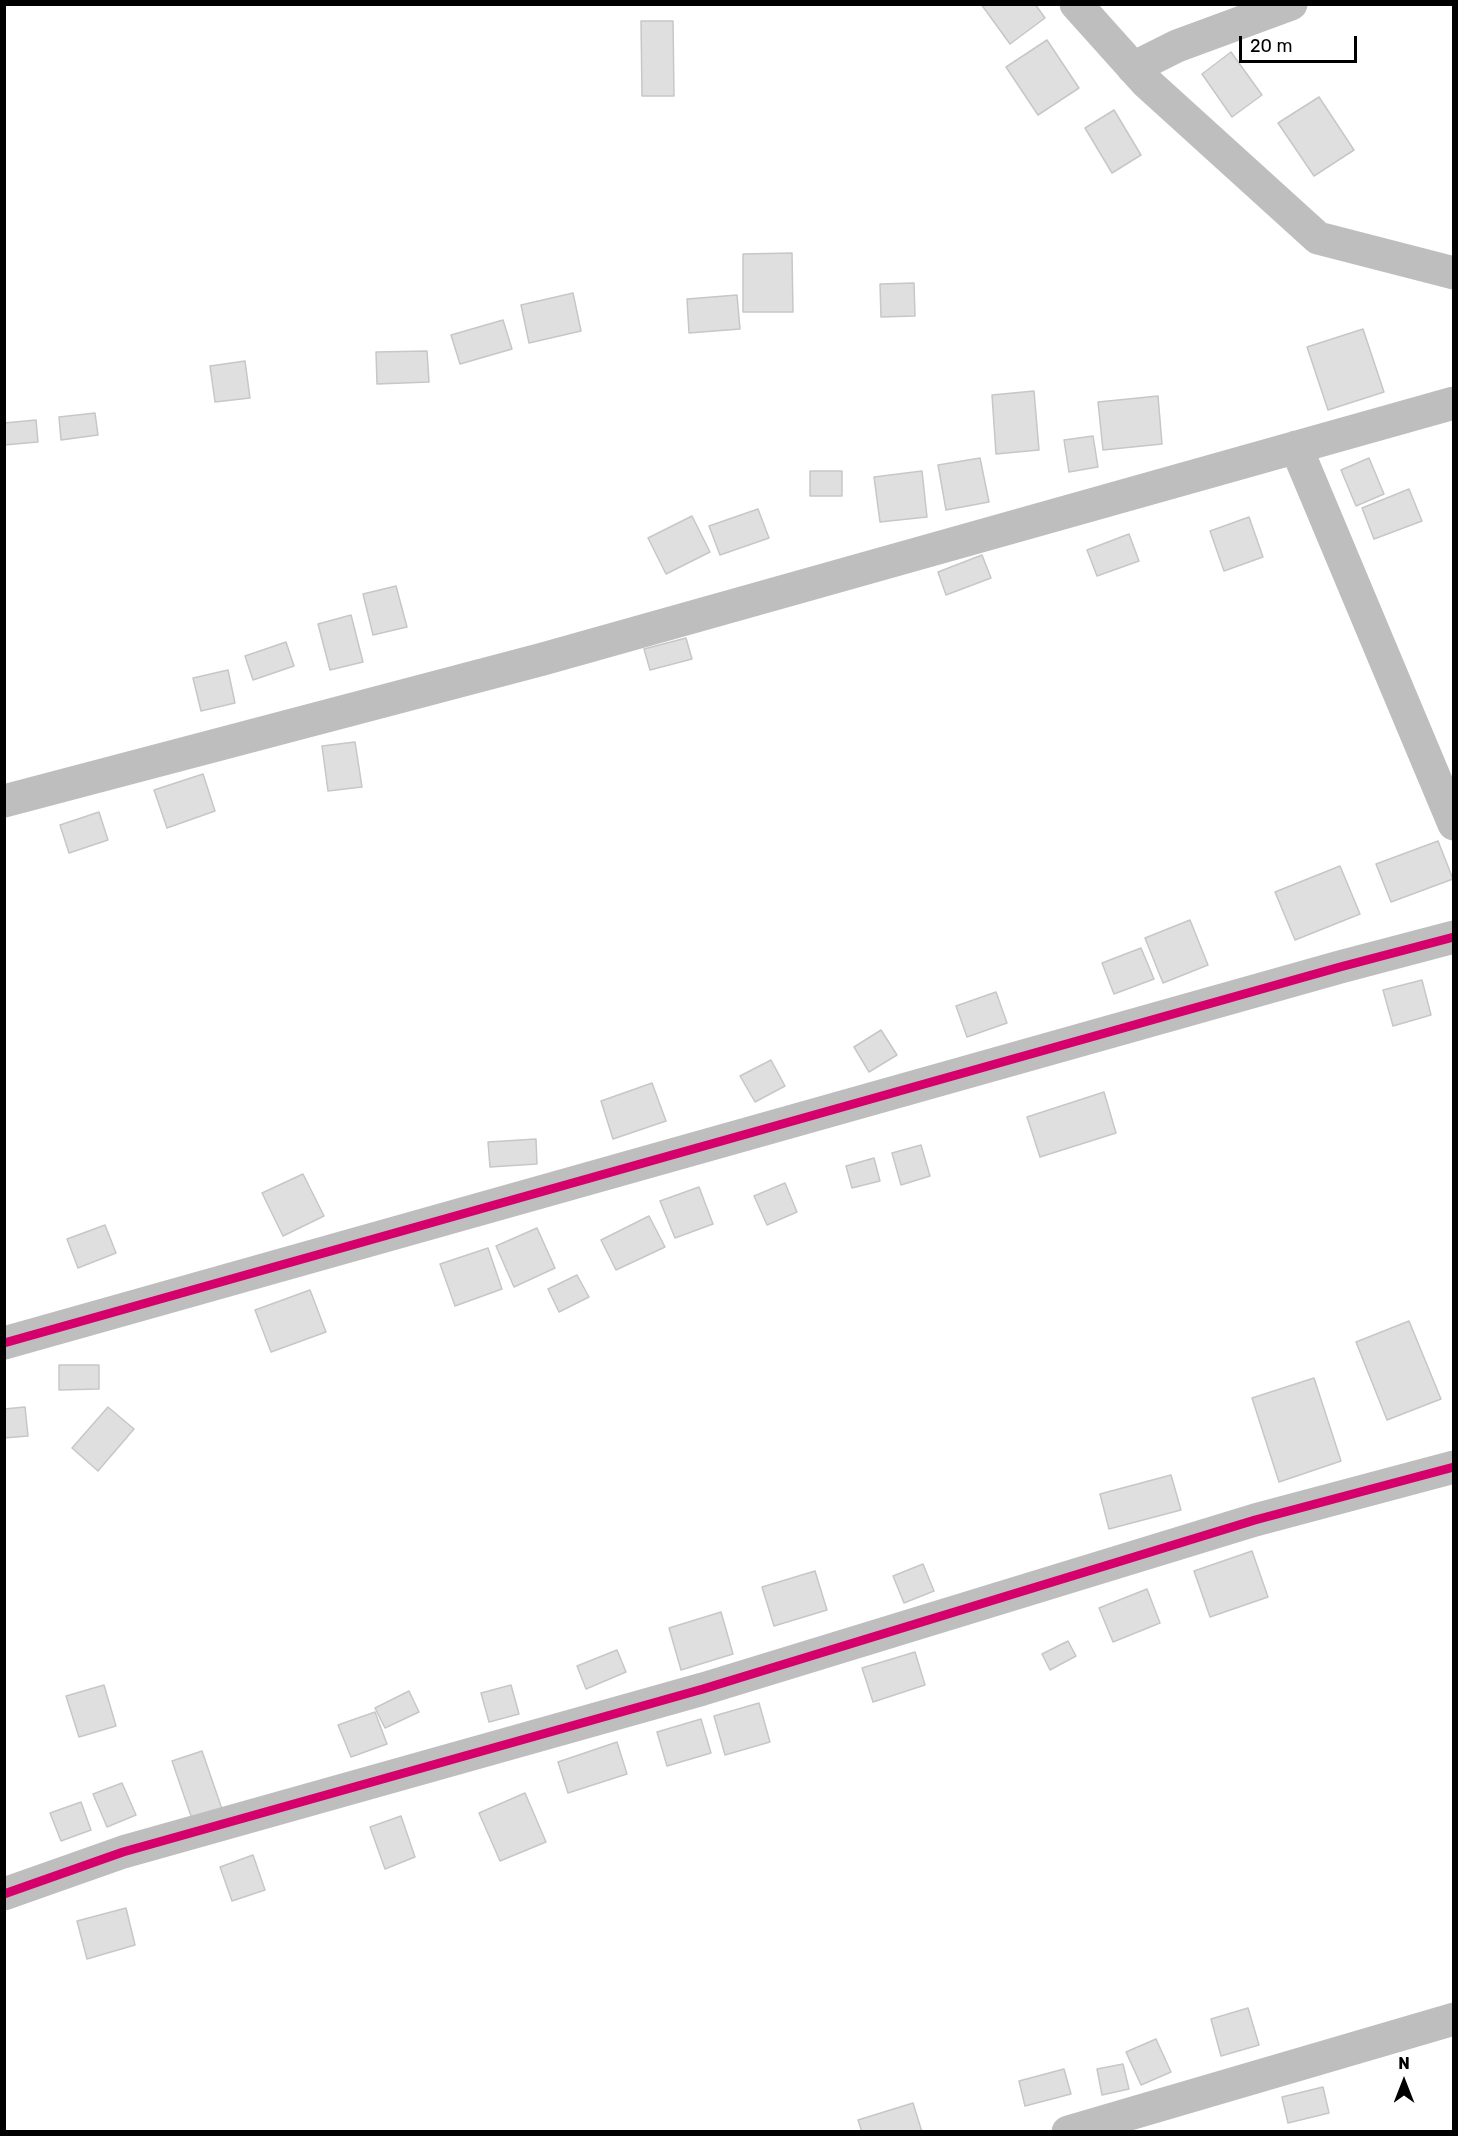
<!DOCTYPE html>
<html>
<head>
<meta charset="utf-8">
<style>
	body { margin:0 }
	#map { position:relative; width:1458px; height:2136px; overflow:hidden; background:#fff; font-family:Rubik,sans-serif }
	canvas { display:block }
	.frame { position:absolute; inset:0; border:6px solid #000; pointer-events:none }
	.north { position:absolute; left:1374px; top:2052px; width:60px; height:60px; -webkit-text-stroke:4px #fff; paint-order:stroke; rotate:0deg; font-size:16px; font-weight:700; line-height:24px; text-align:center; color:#000 }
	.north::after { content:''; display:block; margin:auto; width:21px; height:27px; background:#000; clip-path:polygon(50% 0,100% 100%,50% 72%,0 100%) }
	.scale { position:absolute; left:1239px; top:36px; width:118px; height:27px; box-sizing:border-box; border:3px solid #000; border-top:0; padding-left:8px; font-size:18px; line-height:21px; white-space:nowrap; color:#000; -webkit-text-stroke:4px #fff; paint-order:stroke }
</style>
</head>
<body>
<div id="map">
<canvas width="1458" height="2136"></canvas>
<div class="frame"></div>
<div class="north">N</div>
<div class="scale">20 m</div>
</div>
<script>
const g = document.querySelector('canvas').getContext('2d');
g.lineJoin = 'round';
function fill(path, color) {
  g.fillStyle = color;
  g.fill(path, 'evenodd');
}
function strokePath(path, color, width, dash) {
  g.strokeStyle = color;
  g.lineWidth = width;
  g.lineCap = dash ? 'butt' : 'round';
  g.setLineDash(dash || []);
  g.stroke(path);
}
const building = new Path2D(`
	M981,4H1035L1045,18L1010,44Z
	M641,21H673L674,96H642Z
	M1047,40L1079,88L1038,115L1006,67Z
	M1231,52L1262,95L1232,117L1202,74Z
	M1319,97L1354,150L1314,176L1278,123Z
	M1114,110L1141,155L1112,173L1085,128Z
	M792,253L793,312H743V254Z
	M914,283L915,316L881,317L880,284Z
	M573,293L581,331L529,343L521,305Z
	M737,295L740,329L689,333L687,299Z
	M503,320L512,349L460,364L451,335Z
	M1363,329L1384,392L1328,410L1307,347Z
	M427,351L429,382L377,384L376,352Z
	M245,361L250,398L215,402L210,366Z
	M1034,391L1039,450L996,454L992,395Z
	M1158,396L1162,444L1103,450L1098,402Z
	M95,413L98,435L61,440L59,417Z
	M36,420L38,442L4,445V423Z
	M1093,436L1098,467L1069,472L1064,440Z
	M980,458L989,502L946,510L938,465Z
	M1369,458L1384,494L1356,506L1341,470Z
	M810,471H842V496H810Z
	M922,471L927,517L880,522L874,477Z
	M1409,489L1422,521L1374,539L1362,508Z
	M758,509L769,538L720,555L709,526Z
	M692,516L710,552L666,574L648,538Z
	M1249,517L1263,557L1224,571L1210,531Z
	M1129,534L1139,561L1097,576L1087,550Z
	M982,555L991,578L946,595L938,572Z
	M396,586L407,627L373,635L363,594Z
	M351,615L363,662L330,670L318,624Z
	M686,638L692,659L650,670L644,649Z
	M286,642L294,666L253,680L245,656Z
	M228,670L235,703L201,711L193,678Z
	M355,742L362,787L328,791L322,746Z
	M203,774L215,811L167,828L154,790Z
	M99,812L108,840L69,853L60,825Z
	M1438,841L1453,879L1391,902L1376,864Z
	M1340,866L1360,914L1295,940L1275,892Z
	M1190,920L1208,965L1163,983L1145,938Z
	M1141,948L1154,979L1114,994L1102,963Z
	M1422,980L1431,1015L1393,1026L1383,990Z
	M996,992L1007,1023L967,1037L956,1006Z
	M881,1030L897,1055L869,1072L854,1047Z
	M771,1060L785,1086L755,1102L740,1076Z
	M652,1083L666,1121L613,1139L601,1101Z
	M1104,1092L1116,1133L1040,1157L1027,1117Z
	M536,1139L537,1164L490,1167L488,1142Z
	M921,1145L930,1176L901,1185L892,1153Z
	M874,1158L880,1181L852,1188L846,1166Z
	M303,1174L324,1216L283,1236L262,1193Z
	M785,1183L797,1212L767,1225L754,1196Z
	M699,1187L713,1224L675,1238L660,1201Z
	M649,1216L665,1247L616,1270L601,1240Z
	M105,1225L116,1253L78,1268L67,1239Z
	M537,1228L555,1268L514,1287L496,1246Z
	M488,1248L502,1289L455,1306L440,1264Z
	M577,1275L589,1297L559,1312L548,1289Z
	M310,1290L326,1332L271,1352L255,1310Z
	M1409,1321L1441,1399L1387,1420L1356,1342Z
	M59,1365H99V1389L59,1390Z
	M1314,1378L1341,1461L1279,1482L1252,1398Z
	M25,1407L28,1436L4,1438V1409Z
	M108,1407L134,1429L98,1471L72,1448Z
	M1171,1475L1181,1510L1109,1529L1100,1494Z
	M1252,1551L1268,1597L1210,1617L1194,1571Z
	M923,1564L934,1591L904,1603L893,1576Z
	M815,1571L827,1610L774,1626L762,1587Z
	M1147,1589L1160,1623L1113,1642L1099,1608Z
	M721,1612L733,1654L681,1670L669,1628Z
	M1068,1641L1076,1656L1050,1670L1042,1654Z
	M617,1650L626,1672L586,1689L577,1666Z
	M915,1652L925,1685L873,1702L862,1668Z
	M104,1685L116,1726L79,1737L66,1696Z
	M511,1685L519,1714L489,1722L481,1693Z
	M409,1691L419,1712L385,1728L375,1708Z
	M759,1703L770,1742L725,1755L714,1716Z
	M375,1712L387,1744L351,1757L338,1725Z
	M701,1719L711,1753L667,1766L657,1732Z
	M617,1742L627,1774L568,1793L558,1762Z
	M202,1751L222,1809L192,1819L172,1761Z
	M122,1783L136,1815L107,1827L93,1794Z
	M525,1793L546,1842L500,1861L479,1813Z
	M81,1802L91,1830L61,1841L50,1813Z
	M401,1816L415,1857L385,1869L370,1827Z
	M253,1855L265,1890L232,1901L220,1867Z
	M126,1908L135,1945L87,1959L77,1921Z
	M1248,2008L1259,2045L1221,2056L1211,2019Z
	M1156,2039L1171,2072L1141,2085L1126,2052Z
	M1123,2064L1129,2089L1102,2095L1097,2069Z
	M1064,2069L1071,2094L1025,2106L1019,2081Z
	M1323,2087L1329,2113L1288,2123L1282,2097Z
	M913,2103L922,2132H862L858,2120Z`);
const minor = new Path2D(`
	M1076,4L1146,82L1318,238L1454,273
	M1133,68L1177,46L1291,4
	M1296,447L1454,824
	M4,801L543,659L1454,403
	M4,1343L1340,967L1454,937
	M4,1894L123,1852L703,1689L1255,1520L1454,1467
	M1068,2132L1454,2019`);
const cycleway = new Path2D(`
	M4,1343L1340,967L1454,937
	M4,1894L123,1852L703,1689L1255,1520L1454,1467`);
fill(building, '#dfdfdf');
strokePath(building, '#c7c7c7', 1.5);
strokePath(minor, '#bebebe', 33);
strokePath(cycleway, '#d6006c', 9);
</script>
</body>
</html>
